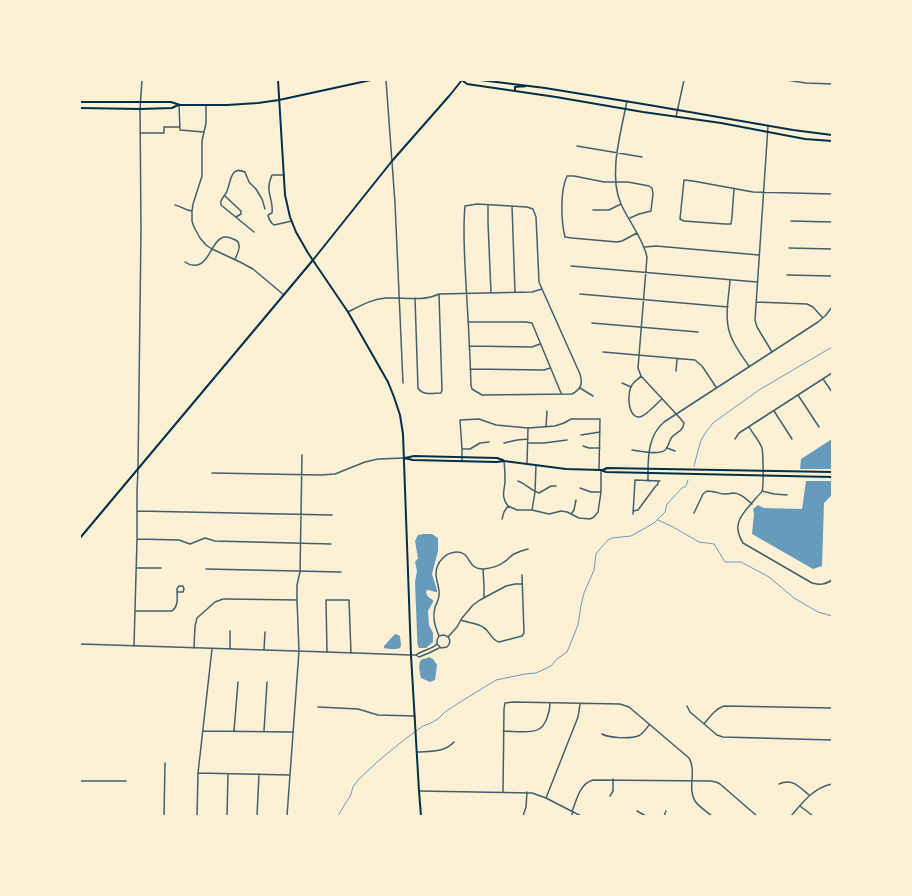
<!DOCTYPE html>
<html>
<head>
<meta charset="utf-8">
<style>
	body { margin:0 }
	#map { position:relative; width:912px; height:896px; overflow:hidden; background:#fdf0d5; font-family:"Space Grotesk",sans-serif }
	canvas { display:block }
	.frame { position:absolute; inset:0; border:81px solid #fdf0d5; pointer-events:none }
</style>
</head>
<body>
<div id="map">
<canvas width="912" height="896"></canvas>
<div class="frame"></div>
</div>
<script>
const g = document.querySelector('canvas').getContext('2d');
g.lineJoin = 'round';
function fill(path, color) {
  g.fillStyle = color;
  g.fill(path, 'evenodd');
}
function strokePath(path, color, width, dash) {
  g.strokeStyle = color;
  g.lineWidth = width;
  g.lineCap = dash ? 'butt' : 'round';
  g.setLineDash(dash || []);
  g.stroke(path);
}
const water = new Path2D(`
	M832,439V469H800L801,459Z
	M806,481H832V495L824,503L822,566L813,569L752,534L754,514L753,509L758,505L764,508L802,509Z
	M423,534H432L438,538V551L432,574L437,590V592C433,592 431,590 427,590L426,592C427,596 429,598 433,600V602L428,611L429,625L433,633V642L426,648H419C416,644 418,638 417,634L415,582L417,571L415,562L418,558L415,541L418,535Z
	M396,634L400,636L401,645L400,648C396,650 389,649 384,648V646L394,635Z
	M429,657L433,659L437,665L435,680L430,682L421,678C420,673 417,663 422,659C423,659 428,658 429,657Z`);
const stream = new Path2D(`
	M694,466L698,451L701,440L706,432L713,423L759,390L832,347
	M658,520L673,527L699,542L714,544L725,562H741L769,577L794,598L818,612L832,616
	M338,816L348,799L350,797L353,787L358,780L377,762L405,739L423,726L429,724L438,719L445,712L457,704L496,680L525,674L536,673L551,666L557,659L567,652L578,625L581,605L584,593L594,570L596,554L599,550L608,540L612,538L631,536L654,523L665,512L667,504L682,488L686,486L688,480`);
const minor = new Path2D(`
	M386,80L395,203L403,383
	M786,80L806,83L832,84
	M627,101C621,132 608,175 621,204C629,222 643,238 647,257L638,368L641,376L679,417L684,423C683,431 677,432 672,437C669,441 669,445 666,449C662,456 640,451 632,450
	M179,105L180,130L204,132
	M206,105V123L202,141V176L193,204L192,211V221L194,227L200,238L206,245L212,249L240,262L253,269L284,295
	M676,117L684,80
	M768,126L755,320L757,327L772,352
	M140,133H164V127H179
	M577,146L642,157
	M284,175H272C264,193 274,198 272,213L268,215C269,220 271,223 274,225L292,221
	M734,188L732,217L731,224H725L684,221L680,219L684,180L693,181L753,192L832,194
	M225,196L241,211V214L236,217
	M477,204L527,207L533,209L536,217L539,282L542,289L580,374C583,384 581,389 572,394L482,395L472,389L471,386C470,345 467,305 465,265C464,245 463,226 465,206Z
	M175,205C181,206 184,210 192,211
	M488,205V223L491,293
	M512,206L515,292
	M593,210H609L621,204
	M630,218L639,214L651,211L653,194L652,188L649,186L628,182H604L574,176H567C560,191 561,221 565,237L572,238L617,242L622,241L637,233
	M791,221L832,222
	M254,232L221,205C219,199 225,197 227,191C231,182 230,165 245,172L249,182L256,189L262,199L265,209
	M645,247L656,246L759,255
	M789,248L832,249
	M185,262C189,265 195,266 200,264C212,259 214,229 233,239C236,240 239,241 239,245C240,250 237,255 235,259
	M571,266L757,282
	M787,275L832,276
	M730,280C729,297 724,317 730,334C734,346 742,356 749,366
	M580,294L728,307
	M415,298L418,388C423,396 433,393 441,393L442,390L439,294
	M756,302L807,304L813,307L822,317
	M348,312C360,306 372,299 386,298C403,297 422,302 439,294L532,292L542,289
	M469,322H526L532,323L561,393
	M592,323L698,332
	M469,346L532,347L540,344
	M603,352L695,360L702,366L716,387
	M470,369L544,370L550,368
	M676,371L677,359
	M641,376C639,379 634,381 632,385C627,392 627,418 640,417C646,416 657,403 662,399
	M823,379L832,392
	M622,383L631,387
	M580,388L593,396
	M798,395L819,427
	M774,411L792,439
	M546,427L547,411
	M749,427C753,434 759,440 762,448C763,452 764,486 762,491C761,493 758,496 756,498C744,513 730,522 743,543L812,583C820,585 824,585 832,580
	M581,435L600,432
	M735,439L739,433L832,373
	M504,443L517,440L528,439
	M528,443H544L567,440
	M583,446L589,448H600
	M667,448L675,451
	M462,449H470L480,443L489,442
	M462,461V449L460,420L479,419L496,425L528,428L555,426L564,423L571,419H600L599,470
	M504,462C505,468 505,475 505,482C504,492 501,497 508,506
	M527,463L528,428
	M212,473L321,475L335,474L365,462L378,459L404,458
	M518,481C527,484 529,490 539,493L551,486H556
	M648,481V473
	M580,488L591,492H601
	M762,491L774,494L787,495
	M508,506L517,510H532L549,514L561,511L567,512L579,518L590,519L594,517L598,512L601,492V470
	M532,510L535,492L536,465
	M137,511L332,515
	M633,511L638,510L655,487L658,484V481
	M694,513L703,494L707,491C713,491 718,493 723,494C726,494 729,494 733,493C741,493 746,499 752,504
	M571,514L574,510L576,500
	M633,514L635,480L660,481
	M502,519L504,512L508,506
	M137,539L179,540L190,544L205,538L215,541L331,544
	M137,568H161
	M206,569L341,572
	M483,569L484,586V597
	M135,611H172C179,606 177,597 177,589L179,586H183L184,589L183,592H177
	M461,620C468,623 477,623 483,627C491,632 491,640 499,642L522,636L524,633L522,575
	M439,636L443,635C450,636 452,642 447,647L441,648L437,644V640L439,636C435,626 432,618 435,607C437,603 439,599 439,595C440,588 436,581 436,574C436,562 446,552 457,552C472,552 466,570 484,569C491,568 499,566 504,562C508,560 510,556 514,554C518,552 523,550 528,549
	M448,637L457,627L462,618L473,605L480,600L506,586L515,584H522
	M134,646L137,539V492L138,468L141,229L140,109L142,80
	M194,648L195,626L197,618L215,602L223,599H228L296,600
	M230,649V631
	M264,650L265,632
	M327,652L326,600H349L351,653
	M412,655H416L419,657L429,653L439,648
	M416,655C422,650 431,650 437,644
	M687,706L690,712L717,735L723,737L832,740
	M318,707L358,709L378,715L415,716
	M704,724C710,717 715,709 724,706L832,708
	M203,731L293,732
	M234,731L238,682
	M264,731L267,682
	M503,731C513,731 532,734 539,729C543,727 545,723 547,718C549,713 550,709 550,703
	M602,734C609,738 630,739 638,736C643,734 646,729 649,725
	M417,752C430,751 444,753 454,742
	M198,773L290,775
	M80,781H126
	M779,784C793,778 799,787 809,795
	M503,792L504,709L505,703L513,702L620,704L629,707L689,758C697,771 687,788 695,801C699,807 706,811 712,816
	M610,796L613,791V779
	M546,798L578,717L580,704
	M800,806L813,816
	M572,811C577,800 579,784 593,780L710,781L716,782L720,784L757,816
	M637,811L646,816
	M164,816L165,763
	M197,816L198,773L212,649
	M227,816L228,774
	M257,816L259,774
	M287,816L299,651L297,600V585L300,572L302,455
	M523,816L526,807L527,792
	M571,816L573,812
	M664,816L666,811`);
const tertiary = new Path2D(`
	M648,473C648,454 649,435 664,422L818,322L826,315L832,307
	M80,644L327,652L411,655
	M419,791L532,793L546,798L581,816
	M791,816C803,802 813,788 832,784`);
const secondary = new Path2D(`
	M278,80L285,195L290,217L296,232L308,253L348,312L388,382L394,397L400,415L403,434L411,655L419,791L421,816
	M80,102H171L180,105H227L258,103L279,100L371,80
	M80,108L140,109L172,108L178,105
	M404,458L413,460L497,462L504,461L566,469L601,470L606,472L832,477
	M405,458L414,456L497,458L503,460
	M603,470L607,468L832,472`);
const primary = new Path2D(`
	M462,80L467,84L556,97L643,112L721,123L805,139L832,141
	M480,80L545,88L649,105L793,130L832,135
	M515,90V87C518,86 522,87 526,86
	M80,538L313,260L392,161L450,95L462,80`);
fill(water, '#669bbc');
strokePath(stream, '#669bbc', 1);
strokePath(minor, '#3f606c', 1.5);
strokePath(tertiary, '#3f606c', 1.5);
strokePath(secondary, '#003049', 2);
strokePath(primary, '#003049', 2);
</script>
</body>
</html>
